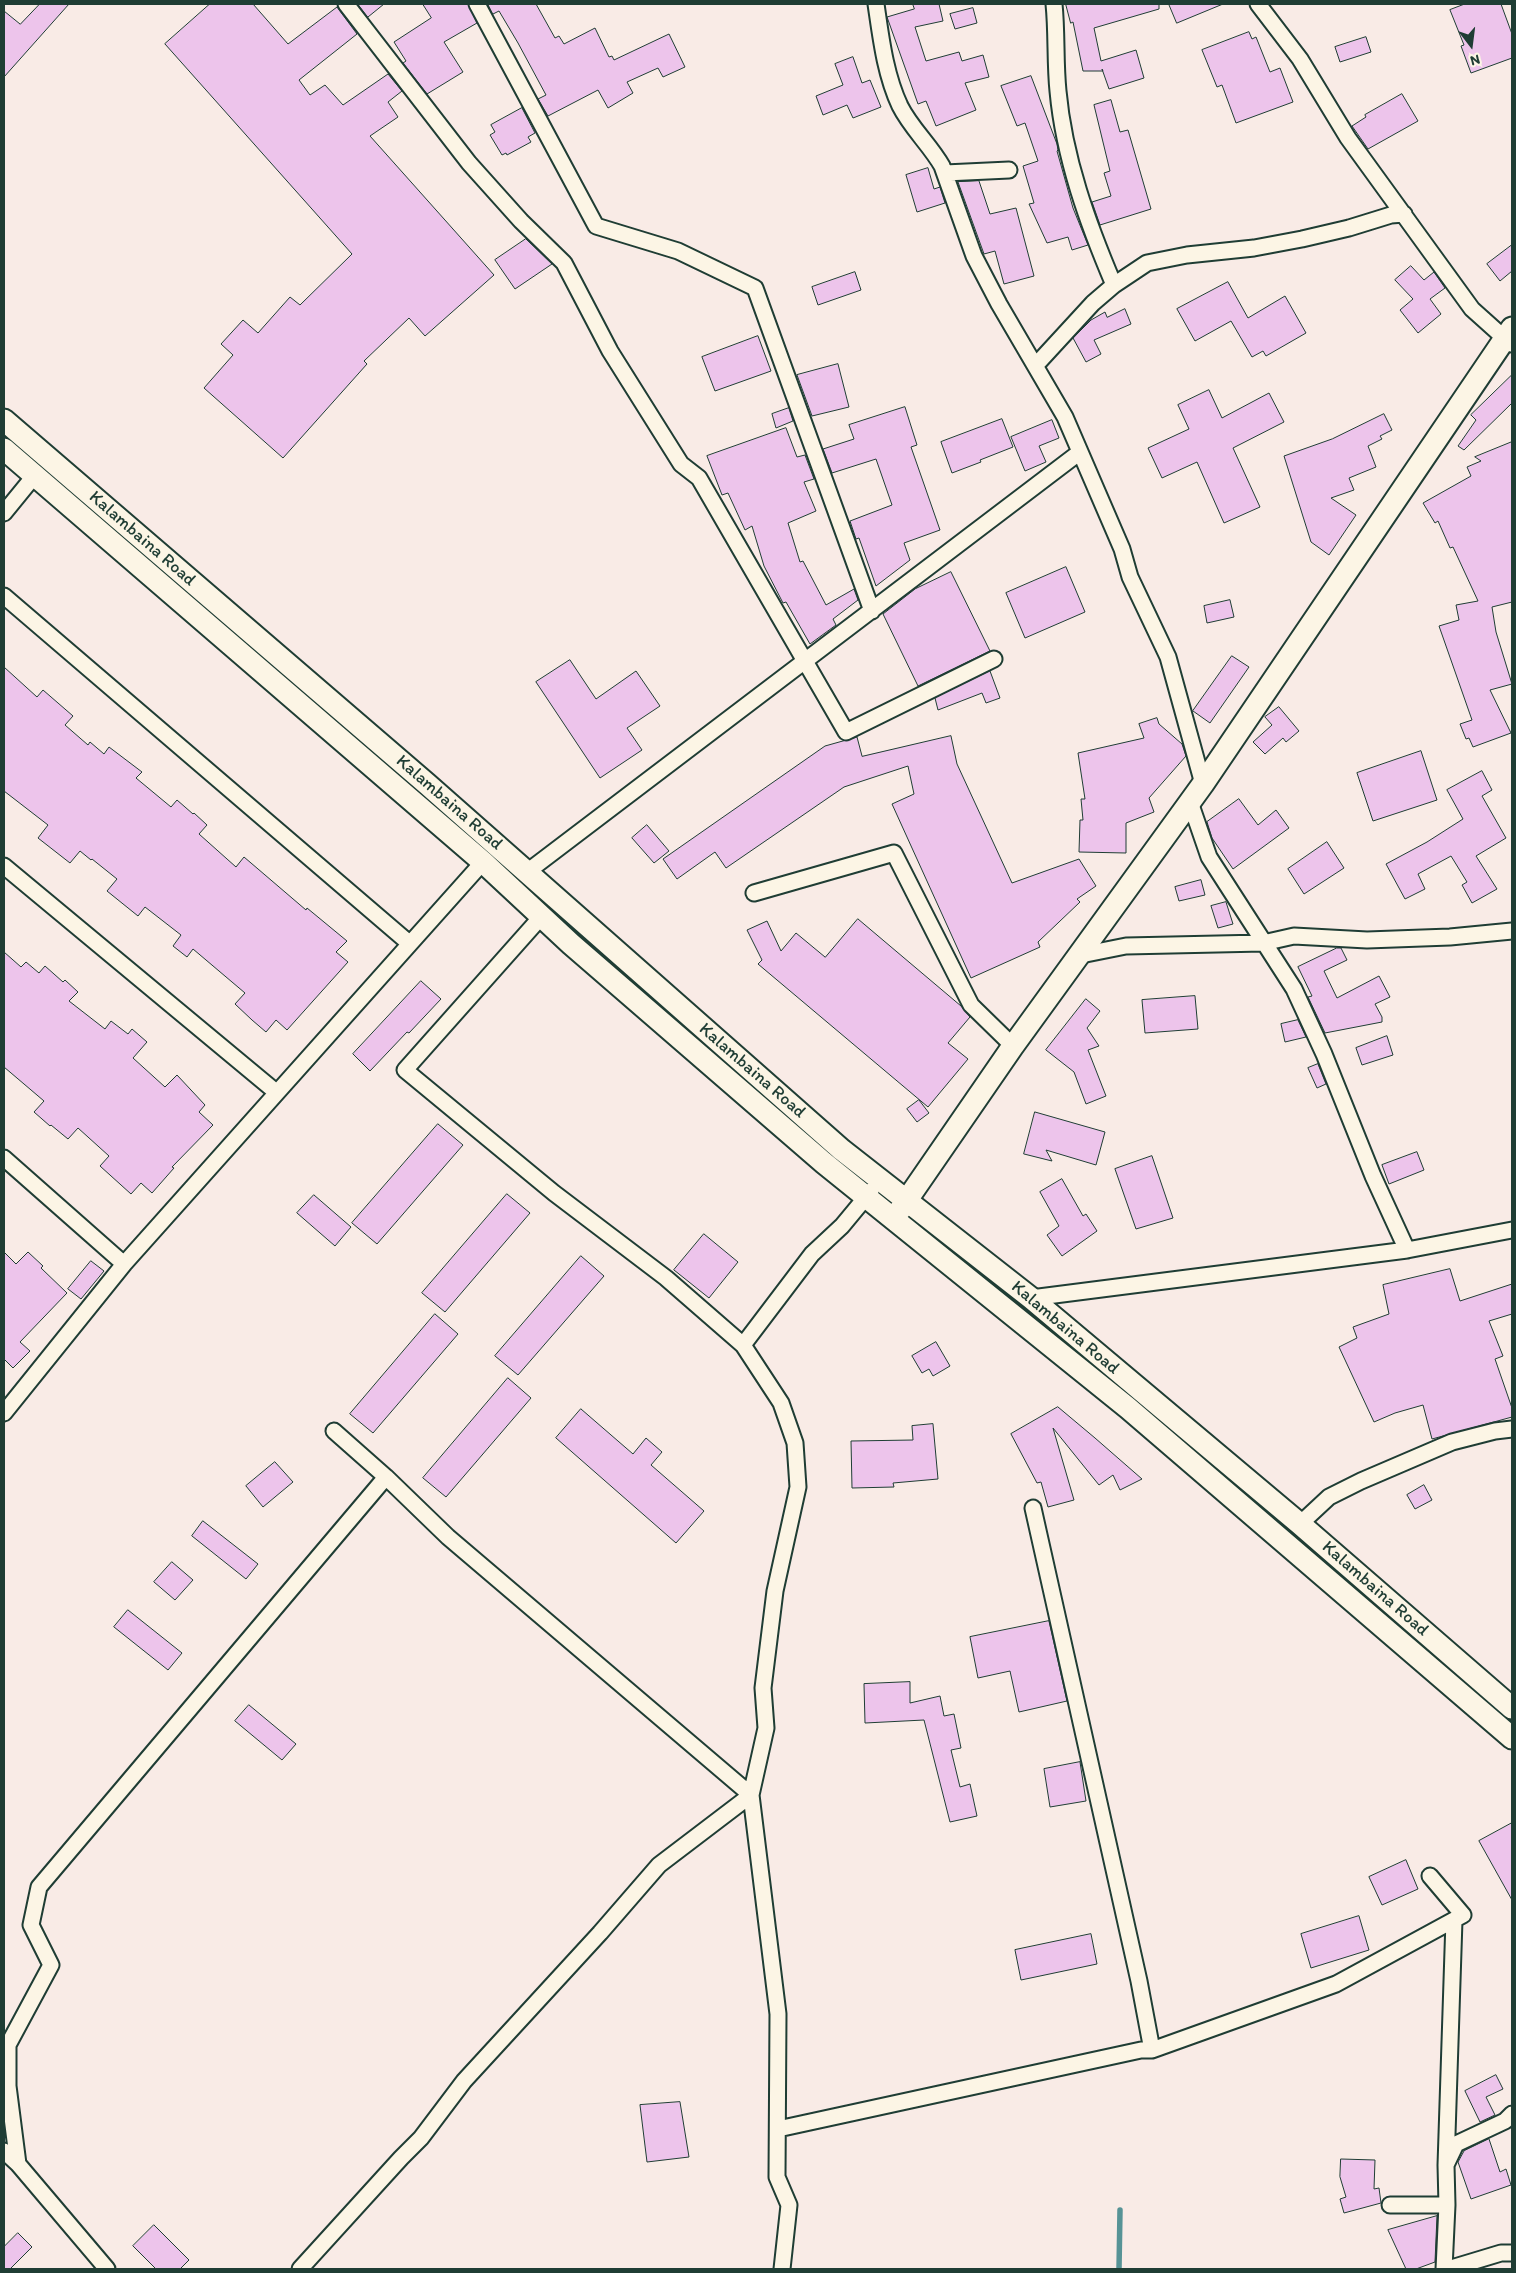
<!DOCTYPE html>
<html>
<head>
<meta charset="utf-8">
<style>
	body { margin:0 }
	#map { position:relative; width:1516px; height:2273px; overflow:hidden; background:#f9ebe6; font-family:Itim,sans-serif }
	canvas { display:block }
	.frame { position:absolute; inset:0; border:5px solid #1f3d34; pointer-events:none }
	.north { position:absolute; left:1446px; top:20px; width:50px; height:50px; -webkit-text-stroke:4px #fcf5e5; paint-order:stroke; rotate:165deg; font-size:14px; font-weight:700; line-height:20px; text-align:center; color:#1f3d34 }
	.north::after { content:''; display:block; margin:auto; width:18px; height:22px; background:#1f3d34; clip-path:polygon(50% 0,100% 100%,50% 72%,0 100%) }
</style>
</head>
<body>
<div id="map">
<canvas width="1516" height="2273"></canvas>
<div class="frame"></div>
<div class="north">N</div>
</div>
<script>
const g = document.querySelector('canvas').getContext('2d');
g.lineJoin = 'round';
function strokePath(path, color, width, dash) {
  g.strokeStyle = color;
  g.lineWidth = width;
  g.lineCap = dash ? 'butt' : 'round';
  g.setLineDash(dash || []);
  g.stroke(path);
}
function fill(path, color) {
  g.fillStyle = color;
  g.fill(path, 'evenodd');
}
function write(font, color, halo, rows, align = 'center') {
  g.font = font + ' Itim,sans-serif';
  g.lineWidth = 4;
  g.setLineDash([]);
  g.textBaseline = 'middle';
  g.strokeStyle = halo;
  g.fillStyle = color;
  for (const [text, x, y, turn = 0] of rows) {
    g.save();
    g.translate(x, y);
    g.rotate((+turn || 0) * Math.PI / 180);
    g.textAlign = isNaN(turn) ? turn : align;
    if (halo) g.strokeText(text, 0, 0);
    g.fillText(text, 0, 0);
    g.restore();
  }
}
const stream = new Path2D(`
	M1119,2269L1120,2210`);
const building = new Path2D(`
	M40,4H69L4,77V11L20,24Z
	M210,4H253L288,44L337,7L357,34L299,80L310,95L325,85L343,105L388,74L402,91L388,102L398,117L370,136L494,275L425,336L409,318L364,361L367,364L283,458L204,388L233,355L221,344L243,320L258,333L290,297L300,305L352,254L165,44Z
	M358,4H384L368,17Z
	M423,4H468L477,23L444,42L463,72L427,94L403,63L406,61L394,42L431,18Z
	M488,4H536L555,38L559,36L564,44L595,28L609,57L612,56L614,60L669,34L685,67L663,77L658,68L627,82L633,93L608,108L598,90L548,116L538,99L546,95L518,43L499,11L493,14Z
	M913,4H939L943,21L915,27L926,61L959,52L962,61L983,55L989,77L965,83L976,110L936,126L926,101L918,104L887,17L914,9Z
	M1066,4H1159V9L1094,28L1101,61L1136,50L1144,78L1109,89L1102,69L1103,71H1083L1073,22L1071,23Z
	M1169,4H1223L1177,23Z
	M1465,4H1501L1512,34V58L1471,73L1461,46L1464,45L1450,10Z
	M973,8L977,23L955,29L950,14Z
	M1249,32L1252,39L1256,37L1270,72L1280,68L1293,102L1236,123L1222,85L1217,87L1202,50Z
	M1366,37L1371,52L1340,62L1335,47Z
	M853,57L862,83L870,80L881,107L853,118L847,105L823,115L816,96L843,85L835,64Z
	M1031,76L1057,144L1058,150L1057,151L1073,208L1088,245L1072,250L1068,237L1047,243L1029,204L1034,203L1023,166L1038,161L1025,123L1017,126L1001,86Z
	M1402,94L1418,121L1368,149L1352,126L1366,117L1365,115Z
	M1111,100L1120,132L1128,130L1151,209L1100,225L1092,202L1111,196L1104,173L1110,171L1094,105Z
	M522,108L535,133L528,137L531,142L507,155L506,153L502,155L490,135L495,132L491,125Z
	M928,168L934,189L940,187L945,203L917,212L906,175Z
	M979,181L990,214L1016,208L1034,276L1004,284L995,251L984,254L958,182Z
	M526,239L552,264L515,289L495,260Z
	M1512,245V271L1500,281L1487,264Z
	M1411,266L1424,280L1434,272L1445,288L1430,299L1441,314L1418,333L1400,310L1413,299L1395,280Z
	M855,272L861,290L818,305L812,287Z
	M1228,282L1248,318L1285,296L1306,333L1266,356L1263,351L1252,357L1231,321L1195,341L1177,309Z
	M1125,309L1131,324L1094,340L1101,354L1086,362L1073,338L1091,320L1105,312L1107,317Z
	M758,336L771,371L715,391L702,357Z
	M838,364L849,407L812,416L797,375Z
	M1512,375V403L1464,450L1458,446L1476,420L1471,415Z
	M1209,390L1222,418L1269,393L1284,422L1233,448L1260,507L1224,523L1197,462L1162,478L1148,448L1189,429L1178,405Z
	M905,407L917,445L911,447L940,530L904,543L910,560L876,586L859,538L856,539L850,521L892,505L876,459L832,473L823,449L854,439L849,425Z
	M789,408L793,421L776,428L772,414Z
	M1384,414L1392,430L1380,436L1382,439L1368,446L1376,467L1349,478L1354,490L1331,498L1356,515L1329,555L1311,542L1284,456L1332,439Z
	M1002,419L1013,447L980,460L981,462L952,473L941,442Z
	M1052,420L1059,438L1039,446L1046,462L1025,471L1011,437Z
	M786,428L797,457L805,455L814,479L804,482L816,511L788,523L800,562L803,561L826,605L854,589L858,600L833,619L836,625L810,644L786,602L783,603L764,566L752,526L745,530L728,493L722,495L707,456Z
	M1512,442V602L1492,607L1496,632L1512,684L1490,690L1511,733L1473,747L1469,738L1466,739L1460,724L1472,720L1439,626L1459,620L1456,605L1478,601L1453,547L1450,548L1438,521L1435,523L1423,503L1471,476L1467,467L1481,461L1475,457Z
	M1066,567L1085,612L1025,638L1006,593Z
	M951,572L990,651L918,686L883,614L915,589Z
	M1230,600L1234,617L1207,623L1204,606Z
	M1232,656L1249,667L1210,723L1193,711Z
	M570,660L596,699L636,671L660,706L627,728L642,750L600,778L536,682Z
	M4,667L37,697L43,690L73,716L65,725L88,745L90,742L104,754L109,747L142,772L136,778L171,807L177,800L193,814L194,813L207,825L199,834L236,867L244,857L306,910L307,908L347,941L336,952L348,962L287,1030L276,1020L266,1032L252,1020L235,1004L245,993L193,949L187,957L173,946L181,935L145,907L138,916L107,891L117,879L92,859L91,860L80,851L70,863L38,838L48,825L4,791Z
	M990,671L1000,698L986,703L982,693L938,710L935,698Z
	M1279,707L1299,731L1286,742L1283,738L1265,754L1253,742L1272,725L1265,717Z
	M1157,718L1159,724L1182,744L1186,756L1149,798L1154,812L1126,823V853L1079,852L1080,820H1083L1081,799H1085L1078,753L1144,738L1139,724Z
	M951,736L957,764L1012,883L1079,859L1096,886L1077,899L1080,902L1038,942L1040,947L971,978L892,804L914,794L908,766L844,787L726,868L715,852L677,879L663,859L825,746L857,737L862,756Z
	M1421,751L1437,800L1373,821L1357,773Z
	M1482,771L1492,790L1482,796L1506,838L1476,856L1497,889L1472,903L1462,885L1467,882L1451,856L1418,874L1425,889L1405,899L1386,864L1427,842L1463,819L1447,790Z
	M1239,799L1258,825L1276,810L1289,828L1233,869L1212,838L1207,822Z
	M647,825L669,851L654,863L632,838Z
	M1327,842L1344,868L1304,894L1288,869Z
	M1201,880L1205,895L1179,901L1175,887Z
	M1226,902L1233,924L1218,928L1211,906Z
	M858,919L961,1006L970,1017L948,1043L968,1059L928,1107L758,964L762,960L747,930L767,921L781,951L796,933L825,957Z
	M1337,948H1341L1347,960L1324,971L1337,998L1379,976L1390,997L1375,1004L1382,1017V1022L1325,1033L1308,997L1312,996L1298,967Z
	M4,952L21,967L26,962L39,973L45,966L63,982L65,980L78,992L69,1001L105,1029L111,1021L128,1034L132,1029L147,1042L133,1058L165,1087L177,1075L205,1105L199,1112L213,1125L172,1167L174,1168L152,1193L141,1183L131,1194L100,1166L109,1156L78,1128L68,1139L51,1125L50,1126L34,1112L44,1101L4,1067Z
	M421,981L441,999L409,1033L407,1032L370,1071L353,1054Z
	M1195,996L1198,1029L1145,1033L1142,1000Z
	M1086,999L1100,1011L1087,1028L1099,1046L1088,1050L1106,1096L1086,1104L1074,1072L1046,1050Z
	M1298,1020L1306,1037L1285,1042L1281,1024Z
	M1387,1036L1393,1055L1362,1065L1356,1048Z
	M1318,1064L1326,1084L1317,1088L1308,1068Z
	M919,1100L929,1113L917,1122L907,1109Z
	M1035,1112L1105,1132L1096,1165L1046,1150L1052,1161L1024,1154Z
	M438,1124L463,1145L377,1244L352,1223Z
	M1417,1152L1424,1170L1389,1184L1382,1165Z
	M1152,1156L1173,1218L1136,1229L1115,1169Z
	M1062,1179L1083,1216L1086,1214L1097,1231L1062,1256L1047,1235L1059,1226L1040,1192Z
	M507,1194L530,1213L445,1312L422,1293Z
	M314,1195L351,1227L335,1246L297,1213Z
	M704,1234L738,1262L709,1298L674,1270Z
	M4,1252L16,1264L28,1252L43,1266L41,1268L67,1293L20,1342L30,1351L13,1368L4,1359Z
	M581,1256L604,1276L518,1375L495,1356Z
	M91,1261L104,1271L81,1299L68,1289Z
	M1450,1269L1460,1301L1512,1284V1314L1489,1321L1503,1356L1495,1359L1512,1408V1417L1432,1439L1423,1405L1395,1413L1374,1422L1339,1347L1357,1338L1353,1327L1389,1314L1383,1285Z
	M435,1314L458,1334L373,1433L350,1414Z
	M936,1342L950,1366L933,1376L929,1369L922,1373L912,1356Z
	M508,1378L531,1398L446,1497L423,1478Z
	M1058,1407L1095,1438L1142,1479L1120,1490L1113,1475L1099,1485L1053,1428L1074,1500L1048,1507L1041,1482L1037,1483L1011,1434Z
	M581,1409L633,1454L646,1438L662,1452L651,1465L704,1511L676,1543L556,1438Z
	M933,1424L938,1479L893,1483L894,1487L852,1488L851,1441L913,1440L912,1426Z
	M275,1462L293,1482L263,1507L246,1486Z
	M1424,1485L1432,1500L1415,1509L1407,1495Z
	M203,1521L258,1564L246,1579L192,1536Z
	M172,1562L193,1580L175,1600L154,1582Z
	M128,1610L182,1653L168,1670L114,1627Z
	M1049,1621L1067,1701L1019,1712L1010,1671L978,1678L970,1637Z
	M910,1682V1703L940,1696L944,1716L954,1714L961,1748L951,1750L960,1787L970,1784L977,1816L950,1822L924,1720L865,1723L864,1684Z
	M249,1705L296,1744L282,1760L235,1721Z
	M1080,1762L1086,1801L1050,1807L1044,1769Z
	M1512,1823V1900L1479,1841Z
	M1406,1860L1418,1889L1382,1905L1369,1877Z
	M1359,1916L1369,1950L1311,1968L1301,1934Z
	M1091,1934L1097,1964L1021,1980L1015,1950Z
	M1496,2075L1503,2089L1486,2097L1495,2115L1480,2122L1465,2091Z
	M680,2102L689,2157L647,2162L640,2105Z
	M1489,2139L1500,2172L1506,2169L1511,2185L1471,2199L1458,2162L1464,2151Z
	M1341,2159L1375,2160L1374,2189L1379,2188L1381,2203L1344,2213L1340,2199L1346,2197L1340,2177Z
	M1437,2216L1435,2262L1416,2269H1406L1388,2230Z
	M154,2225L189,2260L180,2269H156L133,2246Z
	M18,2233L32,2247L10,2269H4V2247Z`);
const street = new Path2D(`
	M346,4L469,163L521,221L564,263L610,351L681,464L699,478L846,732L994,659
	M477,4L596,226L678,251L755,288L872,611
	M876,4C881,38 885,74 900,106C911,128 930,145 942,166L974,256L999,304L1065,417L1122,549L1130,577L1168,657L1203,784
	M1054,4C1057,33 1055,62 1058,91C1064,158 1088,224 1114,285
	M1258,4L1300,59L1348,138L1472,309L1511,344
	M945,173L1009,170
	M1036,365L1093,303L1114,285L1147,263L1187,255L1254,248L1302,239L1349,228L1391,215L1404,214
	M4,513L35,475
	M4,596L409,943
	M1190,802L1209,857L1294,989L1324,1054L1373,1176L1407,1250
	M4,866L276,1092
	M527,872L1080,452
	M754,893L894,853L971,1005L1013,1046
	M541,917L405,1070L554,1193L666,1278L743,1345L781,1403L795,1443L798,1487L775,1591L763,1688L766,1728L751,1795L778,2014L777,2177L789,2205L782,2269
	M1076,956L1126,946L1263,943L1294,936L1367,940L1450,937L1512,931
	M4,1158L124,1264
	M1031,1298L1407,1250L1512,1230
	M743,1345L812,1254L842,1226L871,1191
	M4,1413L124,1264L483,862
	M334,1431L386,1477L448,1537L751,1795
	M1033,1508L1139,1981L1152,2050
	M1300,1524L1329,1497L1361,1481L1452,1442L1495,1431L1512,1429
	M778,2129L1141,2050H1152L1336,1984L1463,1915L1430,1876
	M4,2151L18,2164L107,2269
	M18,2164L8,2086V2045L51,1965L31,1925L39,1887L386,1477
	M1446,2165L1454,1920
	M1390,2205H1447
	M300,2269L401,2158L421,2138L464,2081L600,1933L659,1865L751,1795
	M1444,2269L1447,2205L1446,2165L1456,2144L1505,2121L1512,2114
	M1448,2269L1501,2253H1512`);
const secondary = new Path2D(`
	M4,420L427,784L842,1150L1031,1298L1300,1524L1512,1708
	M4,449L483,862L571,944L824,1163L1128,1408L1512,1738
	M900,1210L1013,1046L1203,784L1512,328`);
const streetNames = [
	["Kalambaina Road",142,539,41],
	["Kalambaina Road",449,803,41],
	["Kalambaina Road",752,1071,41],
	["Kalambaina Road",1065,1328,40],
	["Kalambaina Road",1375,1589,41]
];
strokePath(stream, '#579396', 5.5);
fill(building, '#edc4eb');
strokePath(building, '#1f3d34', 1);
strokePath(street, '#1f3d34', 19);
strokePath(secondary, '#1f3d34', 25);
strokePath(street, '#fcf5e5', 15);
strokePath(secondary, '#fcf5e5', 21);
write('18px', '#1f3d34', '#fcf5e5', streetNames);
</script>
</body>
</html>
